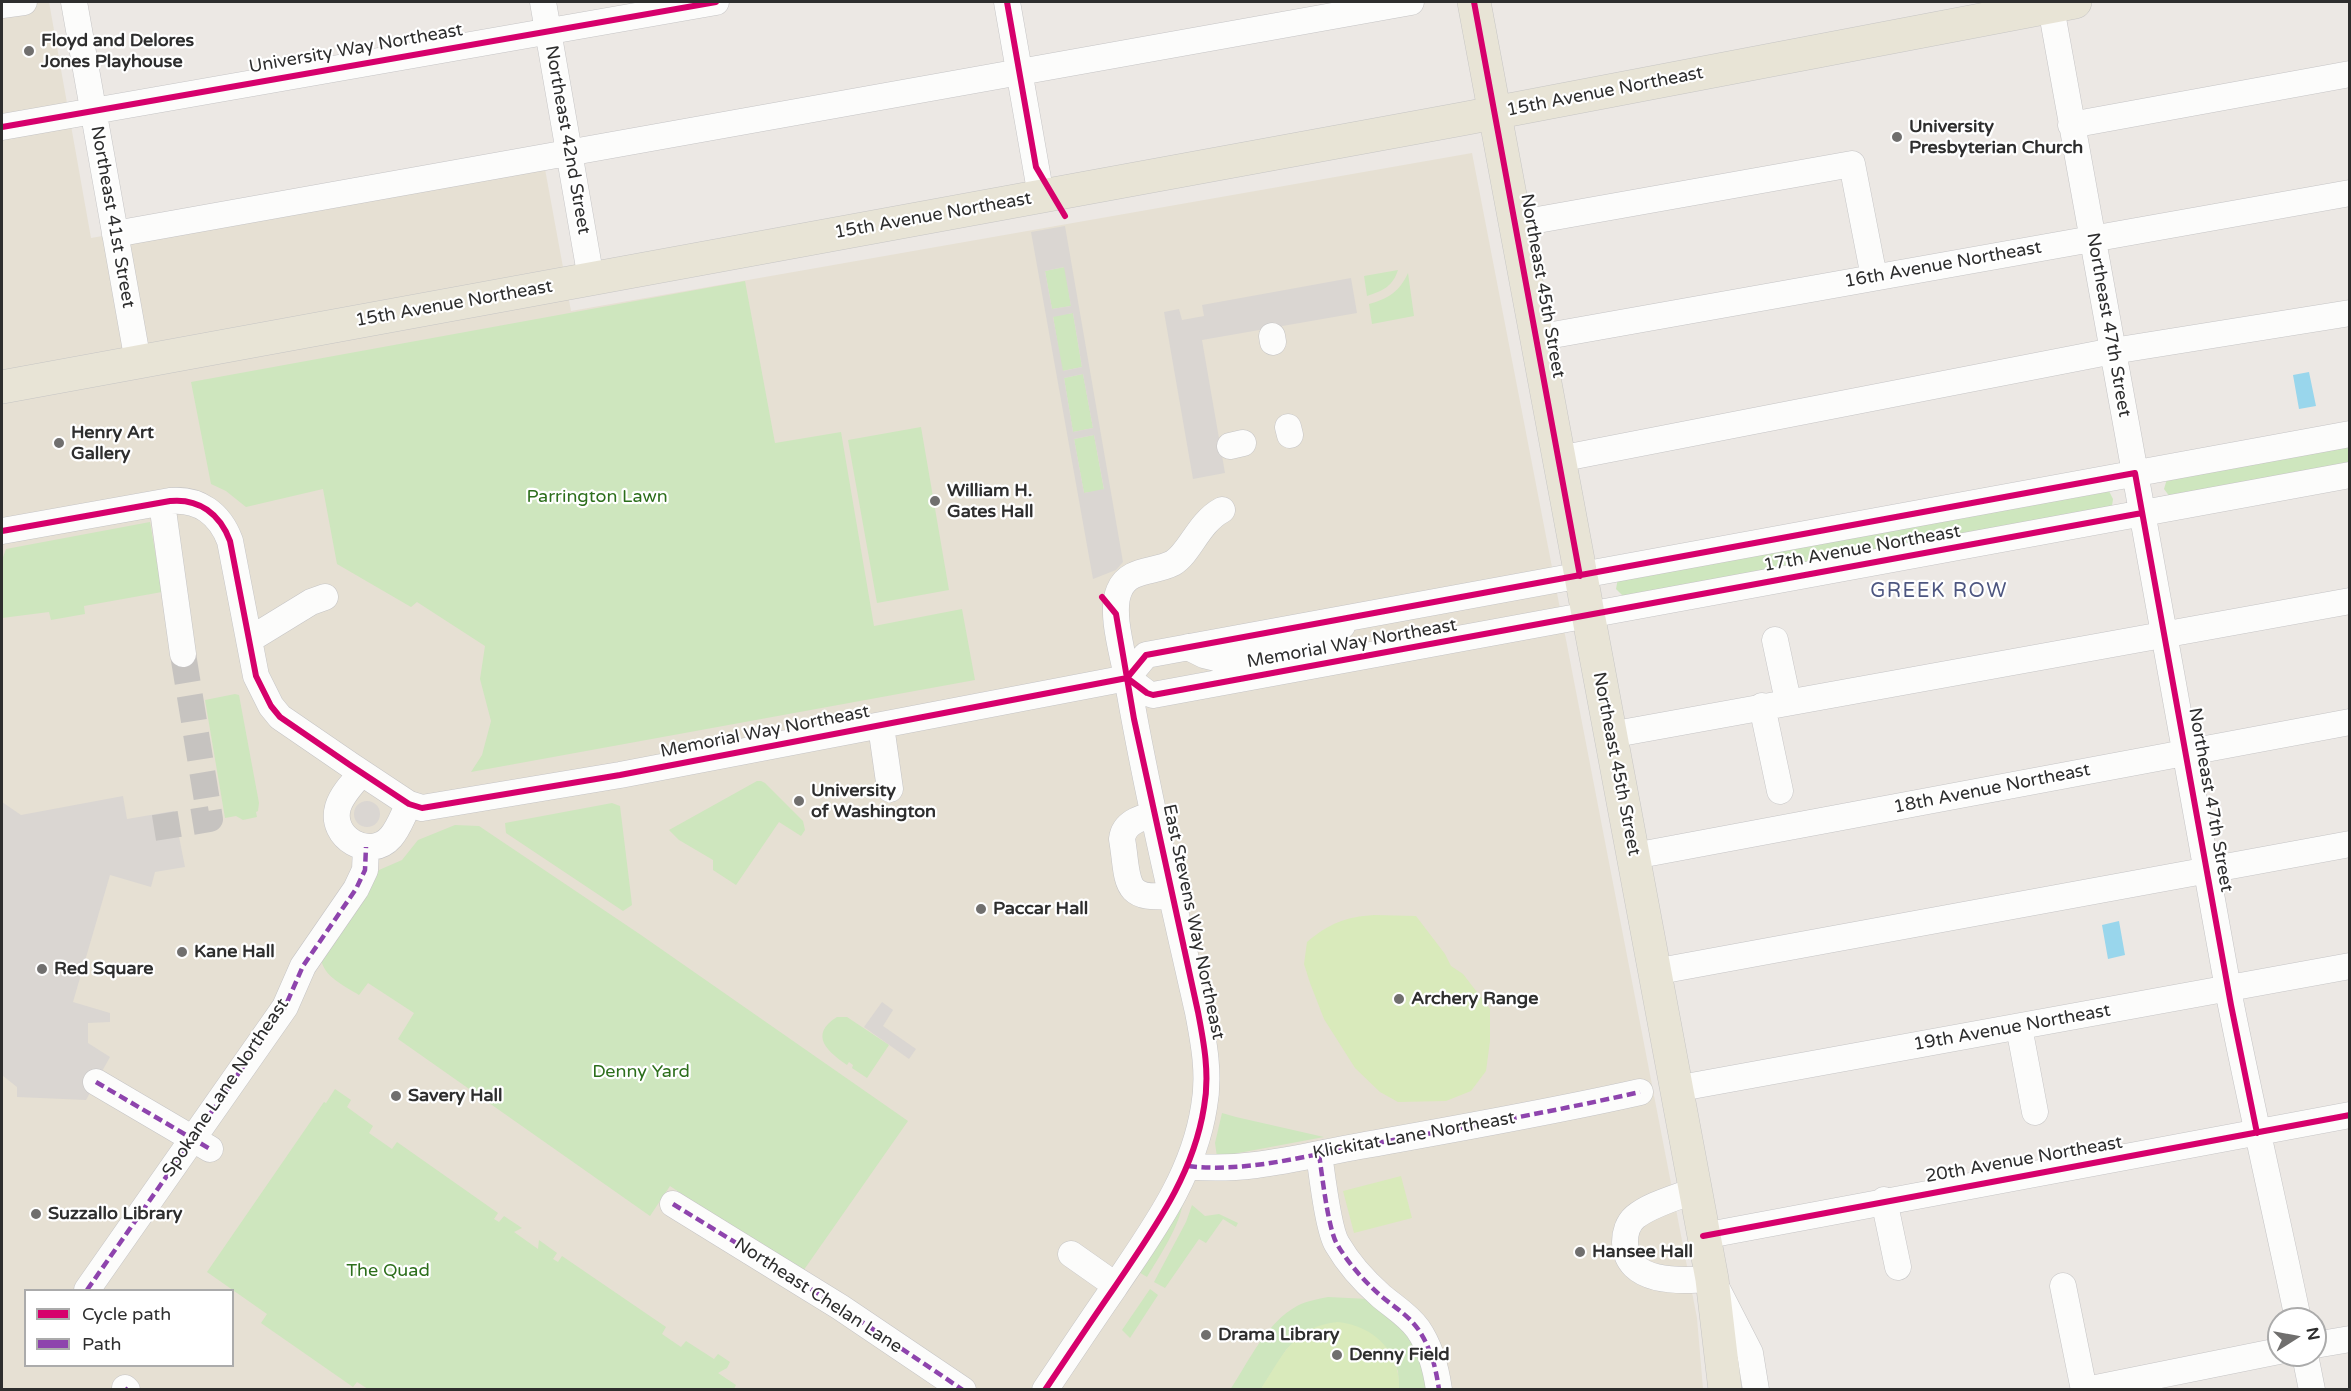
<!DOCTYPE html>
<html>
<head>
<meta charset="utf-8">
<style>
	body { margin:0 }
	#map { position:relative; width:2351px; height:1391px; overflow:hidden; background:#ece8e4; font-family:"Varela Round",sans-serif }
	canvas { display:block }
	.frame { position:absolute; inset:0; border:3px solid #2e2e2e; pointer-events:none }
	.legend { position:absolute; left:24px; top:1289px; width:210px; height:78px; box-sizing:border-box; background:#fff; border:2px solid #ababab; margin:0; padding:8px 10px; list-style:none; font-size:18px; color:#2e2e2e }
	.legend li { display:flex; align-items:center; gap:12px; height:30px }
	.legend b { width:30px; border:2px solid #ababab }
	.north { position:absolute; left:2267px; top:1307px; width:60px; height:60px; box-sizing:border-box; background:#fff; border:2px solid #ababab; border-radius:50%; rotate:79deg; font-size:16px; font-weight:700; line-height:24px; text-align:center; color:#2e2e2e }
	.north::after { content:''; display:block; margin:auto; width:21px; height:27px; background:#706f6e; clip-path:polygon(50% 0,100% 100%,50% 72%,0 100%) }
</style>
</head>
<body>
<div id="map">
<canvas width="2351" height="1391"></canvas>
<div class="frame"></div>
<ul class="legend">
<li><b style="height:8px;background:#d6006c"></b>Cycle path</li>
<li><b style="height:8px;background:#8e44ad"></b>Path</li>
</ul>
<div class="north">N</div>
</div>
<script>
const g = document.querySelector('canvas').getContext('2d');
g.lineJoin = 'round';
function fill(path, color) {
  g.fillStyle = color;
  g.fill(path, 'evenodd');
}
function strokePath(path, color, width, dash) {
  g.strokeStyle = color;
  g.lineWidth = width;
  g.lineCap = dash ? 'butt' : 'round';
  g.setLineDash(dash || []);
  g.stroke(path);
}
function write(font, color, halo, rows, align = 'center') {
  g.font = font + ' "Varela Round",sans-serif';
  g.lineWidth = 4.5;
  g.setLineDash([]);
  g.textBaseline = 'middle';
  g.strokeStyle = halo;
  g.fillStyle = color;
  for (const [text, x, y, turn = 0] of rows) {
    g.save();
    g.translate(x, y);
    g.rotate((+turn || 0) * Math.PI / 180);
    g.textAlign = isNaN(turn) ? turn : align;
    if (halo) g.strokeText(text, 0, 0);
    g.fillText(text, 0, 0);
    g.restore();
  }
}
const education = new Path2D(`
	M2,2H49L91,238L543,158L571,311L1472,153L1697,1318L1703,1389L2,1390ZM26,1290H232V1366H26Z`);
const green = new Path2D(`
	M1065,267L1071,306L1052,309L1045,271Z
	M1398,270C1393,286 1383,291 1367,296L1364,276Z
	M1408,273L1414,316L1372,324L1369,304C1388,299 1400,291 1408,273Z
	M745,281L775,443L841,432L874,626L962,609L975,680L471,772L482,755L491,721L480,679L485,646L417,602L411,607L337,564L323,489L246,507L226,491L211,484L191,382Z
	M1073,313L1082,367L1062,371L1053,316Z
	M1083,374L1093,428L1073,432L1064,378Z
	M921,427L949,590L877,603L848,440Z
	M1094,435L1104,490L1084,493L1074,439Z
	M2349,443V466L2170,497L2164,489L2167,479Z
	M2109,491L2113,499L2112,506L1624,597L1616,589L1618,578Z
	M150,522L162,592L84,606L85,614L51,620L49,612L2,618V560L6,549Z
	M235,694L239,695L259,803L258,811L256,812L257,817L243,820L236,816L225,818L205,700Z
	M757,781H761L765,783L803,821L805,830L801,836L779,822L736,885L713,870V860L679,840L669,830Z
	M612,803L620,806L631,896L632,905L623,911L506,833L505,823Z
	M455,825L479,826L641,935L908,1121L801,1274L670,1186L650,1216L398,1039L414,1013L368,983L359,995C343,985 318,974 321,952L379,870L402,860L418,840Z
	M837,1017H847L889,1045L867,1078L852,1068L853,1065L849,1062L847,1065C828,1052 808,1035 837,1017Z
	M335,1089L351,1100L347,1107L373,1126L369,1133L392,1149L397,1142L498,1213L494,1219L499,1222L504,1216L522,1228L514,1232L538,1249L539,1240L557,1253L553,1259L558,1262L562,1256L666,1327L662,1334L681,1347L686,1341L714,1359L718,1354L730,1362L727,1368L718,1373L736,1385L734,1389H368L357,1382L353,1387L261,1323L267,1314L207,1272L324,1102L326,1103Z
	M1222,1113L1236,1117L1324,1137L1217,1157L1215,1143Z
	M1183,1201C1181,1224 1159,1257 1147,1277L1137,1271Z
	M1192,1205L1205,1216L1219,1214L1238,1223L1236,1227L1223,1219L1206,1243L1199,1239L1165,1288L1154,1282L1186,1222Z
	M1150,1289L1158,1295L1130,1338L1122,1330Z
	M1328,1297L1369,1299L1399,1320L1420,1353L1428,1389H1399L1398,1371L1388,1350L1305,1331L1286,1350L1261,1389L1230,1390C1249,1361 1266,1323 1297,1306C1306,1301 1318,1299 1328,1297Z`);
const pitch = new Path2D(`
	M1374,915L1416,916L1445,954L1451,966L1463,974L1490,1009V1041L1486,1071L1471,1091L1446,1101L1398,1102L1380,1092L1355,1068L1324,1019L1310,983L1304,964L1307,942C1330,923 1345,917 1374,915Z
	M1401,1176L1412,1218L1354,1233L1343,1191Z
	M1338,1322C1374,1326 1401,1352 1399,1389H1261C1282,1356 1294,1326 1338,1322Z`);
const plaza = new Path2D(`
	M1065,226L1123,562L1116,570L1093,579L1031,232ZM1064,267L1071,306L1052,309L1045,271ZM1073,313L1082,367L1063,371L1053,317ZM1083,374L1093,428L1073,432L1064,378ZM1094,435L1104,489L1084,493L1074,439Z
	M1351,278L1357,313L1202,340L1225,473L1193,479L1164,312L1179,309L1182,320L1204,316L1202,305Z
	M123,796L127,819L174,811L185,867L155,872L151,887L110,875L73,1002L110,1013V1022L88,1023V1043L110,1057L86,1100L17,1097V1087L2,1075V802L21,815Z
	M354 814a13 13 0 1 1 26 0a13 13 0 1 1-26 0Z
	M882,1002L893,1010L883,1026L916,1049L909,1059L864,1027Z`);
const water = new Path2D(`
	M2309,372L2316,406L2299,409L2293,375Z
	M2119,921L2125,955L2108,959L2102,925Z`);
const minorTunnel = new Path2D(`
	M154,828L210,819L183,654`);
const minor = new Path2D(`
	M74,2L138,362
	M543,2L591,279
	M1007,2L1041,196
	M2050,2L2231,1005C2252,1110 2276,1214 2298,1319
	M2,5L24,2
	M2071,125L2350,74
	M2,127L716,2
	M1515,224L1852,164L1874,277
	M115,234L1411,2
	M1272,336L1273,342
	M1536,338L2350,193
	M1288,427L1290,435
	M1230,446L1243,443
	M1559,459L2113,351L2350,313
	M162,503L183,654
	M2,531L170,501C199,498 220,514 230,541L256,676L271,706L280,717L350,765L409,804L422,808L620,775L1127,678L1146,655L2350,434
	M249,640L311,602L325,597
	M1775,640L1788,701
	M1188,647L1204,655L1229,661L1309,645L1330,636L1342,626
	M1127,678L1147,693L1153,695L2350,475
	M1762,706L1780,791
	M881,726L890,789
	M1610,735L2350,601
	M362,773C353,783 342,794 338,807C329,838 370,861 391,837C399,828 403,815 409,804
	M1155,814C1141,818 1124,822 1122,839C1129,880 1121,902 1172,895
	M1634,856L2350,722
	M1654,972L2350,844
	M2019,1027L2035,1112
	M96,1082L210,1149
	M1675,1089L2350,966
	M1319,1154C1322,1174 1328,1229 1337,1244C1348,1263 1364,1281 1381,1296C1394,1307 1408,1315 1418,1329C1431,1348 1436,1368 1439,1390
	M1188,1166C1245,1173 1304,1156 1360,1146C1454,1129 1547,1113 1640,1092
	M1695,1190C1676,1198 1651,1204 1635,1217C1628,1223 1625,1233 1625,1242C1626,1285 1681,1281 1712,1279L1750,1353L1756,1390
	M1884,1200L1898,1267
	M673,1204L840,1307L963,1390
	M1703,1236L2350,1115
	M1071,1254L1115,1285
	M2063,1286L2084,1390
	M87,1290L285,1007L303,966L356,889L365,870L366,847
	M2315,1345L2350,1339
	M2305,1355L2312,1390
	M125,1388L127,1390
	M1045,1390C1068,1356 1091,1321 1114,1288C1152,1231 1193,1177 1204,1107C1210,1075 1204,1043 1198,1012C1173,901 1146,789 1127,677C1123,654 1110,613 1119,591C1128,568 1154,573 1173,563C1190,553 1198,523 1222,510
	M2086,1390L2279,1351`);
const major = new Path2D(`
	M1474,2L1712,1279L1725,1390
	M2,387L1462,119L2075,2`);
const quiet = new Path2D(`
	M96,1082L210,1149
	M1319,1154C1322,1174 1328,1229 1337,1244C1348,1263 1364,1281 1381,1296C1394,1307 1408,1315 1418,1329C1431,1348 1436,1368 1439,1390
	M1188,1166C1245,1173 1304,1156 1360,1146C1454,1129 1547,1113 1640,1092
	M673,1204L840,1307L963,1390
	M87,1290L285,1007L303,966L356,889L365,870L366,847
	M125,1388L127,1390`);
const cycleway = new Path2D(`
	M1007,2L1036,167L1065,216
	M1474,2L1580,576
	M2,127L716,2
	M2,531L170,501C199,498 220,514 230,541L256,676L271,706L280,717L350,765L409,804L422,808L620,775L1127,678L1146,655L2135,473L2231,1005L2257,1133
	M1127,678L1147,693L1153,695L2142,513
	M1703,1236L2350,1115
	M1045,1390C1068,1356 1091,1321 1114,1288C1152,1231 1193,1177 1204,1107C1210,1075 1204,1043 1198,1012L1134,719L1116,614L1102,597`);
const markers = [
	[29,51,6,"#706f6e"],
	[1897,137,6,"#706f6e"],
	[59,443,6,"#706f6e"],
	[935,501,6,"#706f6e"],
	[799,801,6,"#706f6e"],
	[981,909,6,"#706f6e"],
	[182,952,6,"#706f6e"],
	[42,969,6,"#706f6e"],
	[1399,999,6,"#706f6e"],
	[396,1096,6,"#706f6e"],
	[36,1214,6,"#706f6e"],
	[1580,1252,6,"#706f6e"],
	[1206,1335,6,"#706f6e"],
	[1337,1355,6,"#706f6e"]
];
const poiNames = [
	["Floyd and Delores",41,41],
	["Jones Playhouse",41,62],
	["University",1909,127],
	["Presbyterian Church",1909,148],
	["Henry Art",71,433],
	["Gallery",71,454],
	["William H.",947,491],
	["Gates Hall",947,512],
	["University",811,791],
	["of Washington",811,812],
	["Paccar Hall",993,909],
	["Kane Hall",194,952],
	["Red Square",54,969],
	["Archery Range",1411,999],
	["Savery Hall",408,1096],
	["Suzzallo Library",48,1214],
	["Hansee Hall",1592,1252],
	["Drama Library",1218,1335],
	["Denny Field",1349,1355]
];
const streetNames = [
	["University Way Northeast",356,49,-10],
	["15th Avenue Northeast",1605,92,-11],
	["Northeast 42nd Street",567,140,80],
	["15th Avenue Northeast",933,216,-10],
	["Northeast 41st Street",112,217,80],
	["16th Avenue Northeast",1943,265,-10],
	["Northeast 45th Street",1542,286,80],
	["15th Avenue Northeast",454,304,-10],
	["Northeast 47th Street",2108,325,80],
	["17th Avenue Northeast",1862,549,-10],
	["Memorial Way Northeast",1352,644,-10],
	["Memorial Way Northeast",765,732,-11],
	["Northeast 45th Street",1616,764,79],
	["18th Avenue Northeast",1992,789,-11],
	["Northeast 47th Street",2210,800,80],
	["East Stevens Way Northeast",1193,922,78],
	["19th Avenue Northeast",2012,1028,-10],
	["Spokane Lane Northeast",226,1088,-56],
	["Klickitat Lane Northeast",1414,1136,-10],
	["20th Avenue Northeast",2024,1160,-10],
	["Northeast Chelan Lane",818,1296,33]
];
const parkNames = [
	["Parrington Lawn",597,497],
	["Denny Yard",641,1072],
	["The Quad",388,1271]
];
const neighbourhoodNames = [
	["GREEK ROW",1939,592]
];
fill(education, '#e6e0d3');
fill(green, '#cee6be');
fill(pitch, '#d9eabb');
fill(plaza, '#dad6d2');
fill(water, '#99d6ec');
strokePath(minorTunnel, '#c6c3c0', 26, [26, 13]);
strokePath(minor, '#c5c4c5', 27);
strokePath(major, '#c6c5c4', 34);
strokePath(minor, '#fcfcfb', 26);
strokePath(major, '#e8e4d6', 33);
strokePath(quiet, '#8e44ad', 4.5, [9, 4.5]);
strokePath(cycleway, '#d6006c', 6);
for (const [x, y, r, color] of markers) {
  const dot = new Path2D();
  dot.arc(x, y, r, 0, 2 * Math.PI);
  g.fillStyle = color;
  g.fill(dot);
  strokePath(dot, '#fff', 2);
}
write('bold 18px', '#2e2e2e', '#fff', poiNames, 'left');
write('18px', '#2e2e2e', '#fff', streetNames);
write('18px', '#2c6e1b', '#fff', parkNames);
g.letterSpacing = '1.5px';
write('20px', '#4d5680', '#fff', neighbourhoodNames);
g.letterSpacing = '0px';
</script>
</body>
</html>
